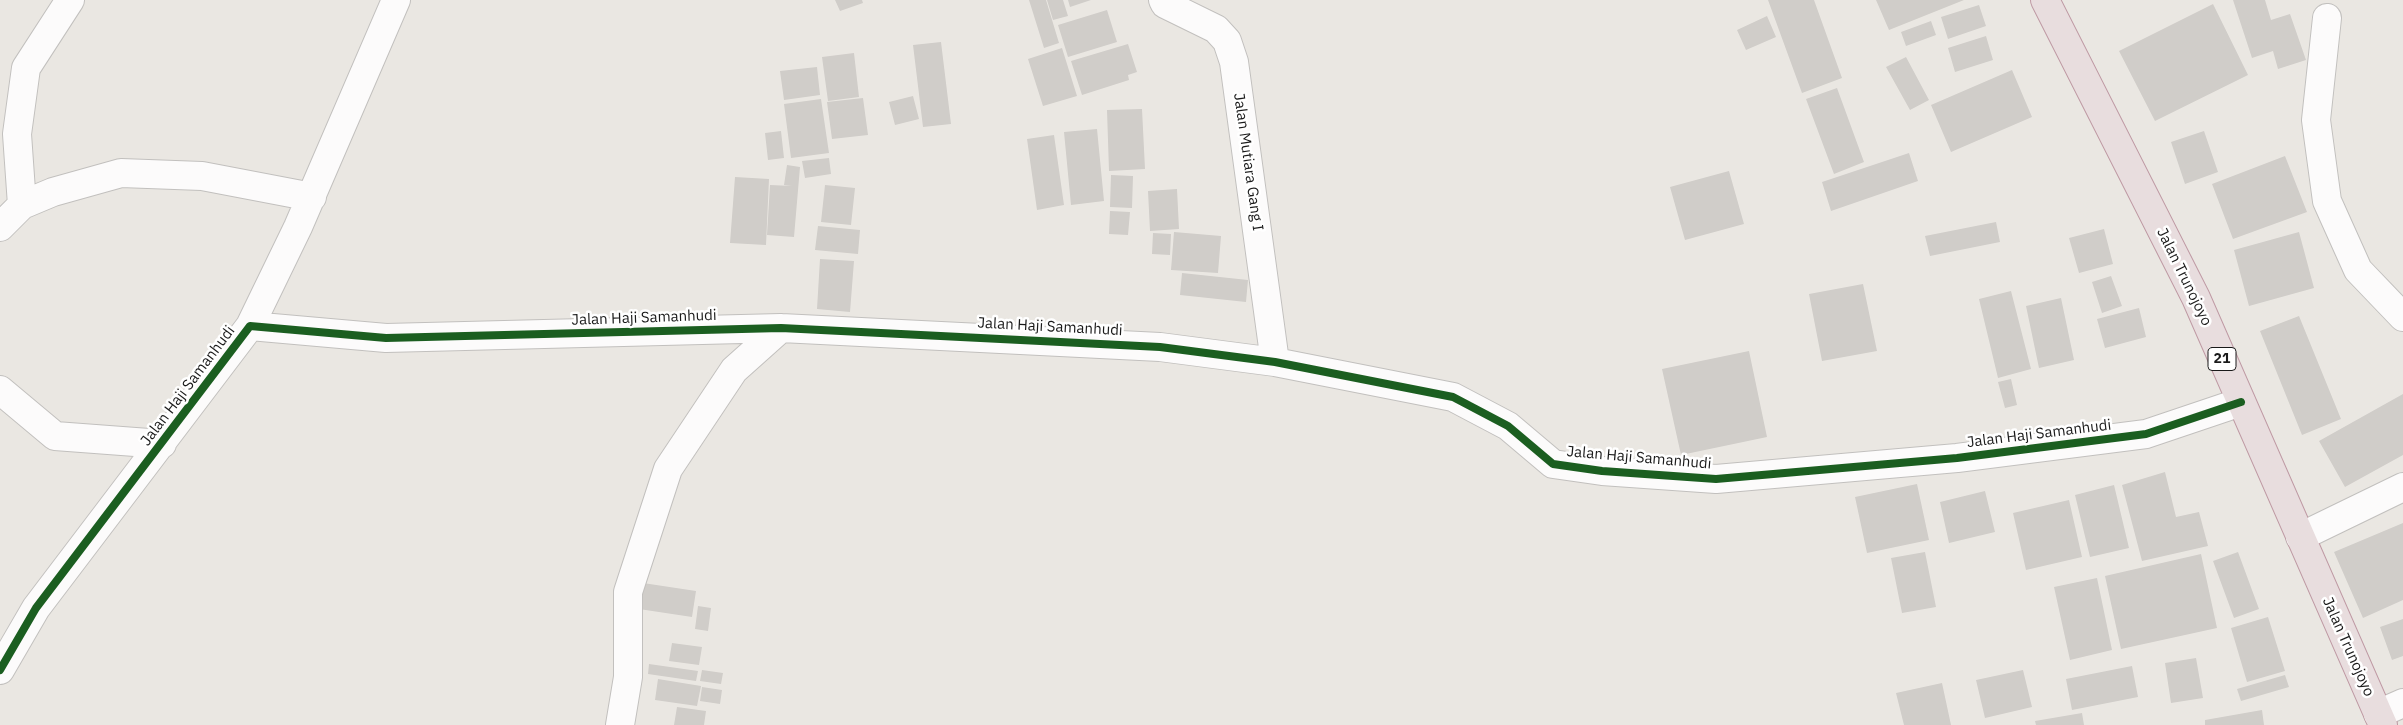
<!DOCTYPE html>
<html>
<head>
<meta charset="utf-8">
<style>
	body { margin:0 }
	canvas { display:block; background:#eae7e2 }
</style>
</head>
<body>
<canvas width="2403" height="725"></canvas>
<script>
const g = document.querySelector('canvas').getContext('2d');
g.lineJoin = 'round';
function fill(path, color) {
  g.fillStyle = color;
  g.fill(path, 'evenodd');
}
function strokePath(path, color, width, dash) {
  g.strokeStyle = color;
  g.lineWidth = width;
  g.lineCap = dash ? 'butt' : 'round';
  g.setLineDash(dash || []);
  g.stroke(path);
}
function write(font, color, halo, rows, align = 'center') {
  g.font = font + ' "IBM Plex Sans",sans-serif';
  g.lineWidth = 5;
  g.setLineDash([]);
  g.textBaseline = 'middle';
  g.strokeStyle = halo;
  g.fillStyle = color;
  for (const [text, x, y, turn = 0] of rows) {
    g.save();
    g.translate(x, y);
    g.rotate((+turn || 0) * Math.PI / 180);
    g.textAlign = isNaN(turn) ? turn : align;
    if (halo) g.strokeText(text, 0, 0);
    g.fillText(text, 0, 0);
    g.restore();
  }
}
const building = new Path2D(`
	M835,0H862L863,3L840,11Z
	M1029,0H1046L1059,43L1044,48Z
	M1047,0H1063L1068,16L1053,20Z
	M1068,0H1091L1070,7Z
	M1768,0H1814L1842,78L1802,93Z
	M1876,0H1964L1889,30Z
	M2233,0H2265L2271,20L2290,14L2306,60L2278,69L2273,51L2252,58Z
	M2213,4L2248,75L2155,121L2119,51Z
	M1979,5L1986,26L1948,39L1941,17Z
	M1107,10L1117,42L1068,57L1058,25Z
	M1767,16L1776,37L1746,50L1737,30Z
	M1931,21L1936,35L1906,46L1901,32Z
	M1986,36L1993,60L1955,72L1948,48Z
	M941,42L951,124L923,127L913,45Z
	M1128,44L1137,72L1128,75L1129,80L1082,95L1071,61Z
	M1062,48L1077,96L1043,106L1028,59Z
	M854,53L859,97L828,101L822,57Z
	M1906,57L1929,100L1910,110L1886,67Z
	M817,67L820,95L784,100L780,71Z
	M2012,70L2032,117L1951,152L1931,105Z
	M1837,88L1864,162L1834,174L1806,99Z
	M913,96L919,119L895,125L889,102Z
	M863,98L868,135L832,139L827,102Z
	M821,99L829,153L791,158L784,104Z
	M1142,109L1145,169L1109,171L1107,110Z
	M1097,129L1104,201L1071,205L1064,132Z
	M781,131L784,158L768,160L765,133Z
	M2204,131L2218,172L2185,184L2171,142Z
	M1054,135L1064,205L1037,210L1027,139Z
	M1909,153L1918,181L1831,211L1822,182Z
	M2285,156L2307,212L2233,239L2212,184Z
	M829,158L831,174L805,178L802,161Z
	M787,165L800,167L794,237L767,235L770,185L792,186L784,185Z
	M1729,171L1744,224L1685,240L1670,187Z
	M1111,175L1133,176L1132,208L1110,207Z
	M735,177L769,179L766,245L730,243Z
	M825,185L855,188L851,225L821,222Z
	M1177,189L1179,229L1150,231L1148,191Z
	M1110,211L1130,212L1128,235L1109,234Z
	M1996,222L2000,242L1930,256L1925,236Z
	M818,226L860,230L858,254L815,250Z
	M2104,229L2113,264L2079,273L2069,238Z
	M1174,232L1221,236L1218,273L1171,270Z
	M2299,232L2314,288L2249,306L2234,250Z
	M1153,233L1171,234L1170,255L1152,254Z
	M820,259L854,261L850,312L817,309Z
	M1182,273L1248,280L1246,302L1180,295Z
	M2111,276L2122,306L2102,313L2092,282Z
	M1863,284L1877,351L1822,361L1809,294Z
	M2011,291L2031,369L1998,378L1979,299Z
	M2061,298L2074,360L2039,368L2026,306Z
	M2139,308L2146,337L2105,348L2097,319Z
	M2299,316L2341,419L2302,435L2260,331Z
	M1749,351L1767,437L1681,455L1662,369Z
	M2011,379L2017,405L2005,408L1998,382Z
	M2403,394V455L2345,487L2319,441Z
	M2165,472L2176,517L2199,512L2208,546L2142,561L2122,485Z
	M1917,484L1929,540L1867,553L1855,497Z
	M2114,485L2129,548L2090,557L2075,495Z
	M1985,491L1995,532L1949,543L1940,502Z
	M2069,500L2082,557L2026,570L2013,513Z
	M2403,523V600L2363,618L2334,552Z
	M1925,552L1936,607L1902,613L1891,558Z
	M2238,552L2259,609L2234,618L2213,561Z
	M2201,554L2217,628L2121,649L2105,576Z
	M2097,578L2112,650L2070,660L2054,587Z
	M643,583L696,591L692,617L639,609Z
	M698,606L711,608L708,631L695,629Z
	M2268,617L2285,671L2247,682L2231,628Z
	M2403,619V656L2392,660L2380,627Z
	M672,643L702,647L699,665L669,661Z
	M2196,658L2203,698L2171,703L2165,663Z
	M649,664L698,671L696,681L648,674Z
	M2132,666L2138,697L2072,710L2066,679Z
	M702,670L723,673L721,684L700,681Z
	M2023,670L2032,707L1985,718L1976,680Z
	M2285,675L2289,687L2241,701L2237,689Z
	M658,679L701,686L697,706L655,700Z
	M1942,683L1951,725H1904L1896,693Z
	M702,687L722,690L720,704L700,701Z
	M677,707L706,711L704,725H674Z
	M2262,710L2264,725H2205V720Z
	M2082,713L2084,725H2036L2035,721Z`);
const minor = new Path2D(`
	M1163,0L1165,4L1216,29L1227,41L1234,62L1275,362
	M2327,18L2316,120L2327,201L2358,270L2403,317
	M22,205L17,134L26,68L70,0
	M0,227L22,205L53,192L121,173L202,176L312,197
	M250,326L298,227L396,0
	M0,390L55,436L162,444
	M2300,537L2403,487
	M0,670L36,608L250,326L386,338L781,328L1160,347L1275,362L1453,397L1508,426L1553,464L1602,471L1716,479L1957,458L2146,434L2241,402
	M2378,714L2403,703
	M620,725L628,677V592L668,469L734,370L781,328`);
const highway = new Path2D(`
	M2045,0L2196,298L2383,725`);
const cycleway = new Path2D(`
	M0,670L36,608L250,326L386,338L781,328L1160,347L1275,362L1453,397L1508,426L1553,464L1602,471L1716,479L1957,458L2146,434L2241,402`);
const shields = [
	[2222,359,28]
];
const shieldNames = [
	["21",2222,359]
];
const streetNames = [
	["Jalan Mutiara Gang I",1248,162,82],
	["Jalan Trunojoyo",2184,277,64],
	["Jalan Haji Samanhudi",644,318,-2],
	["Jalan Haji Samanhudi",1050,327,3],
	["Jalan Haji Samanhudi",188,386,-53],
	["Jalan Haji Samanhudi",2039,434,-7],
	["Jalan Haji Samanhudi",1639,458,5],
	["Jalan Trunojoyo",2348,647,66]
];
fill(building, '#d0cdc9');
strokePath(minor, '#c2c0be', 30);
strokePath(highway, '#bf9aa4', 30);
strokePath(minor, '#fcfbfb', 28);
strokePath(highway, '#e8ddde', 28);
strokePath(cycleway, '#1b5e20', 8);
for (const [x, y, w] of shields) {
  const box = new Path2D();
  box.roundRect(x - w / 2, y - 11.5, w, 23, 4);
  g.fillStyle = '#fff';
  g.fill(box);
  strokePath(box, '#1a1a1a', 1);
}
write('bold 14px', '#1a1a1a', null, shieldNames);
write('15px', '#1a1a1a', '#fff', streetNames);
</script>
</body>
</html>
